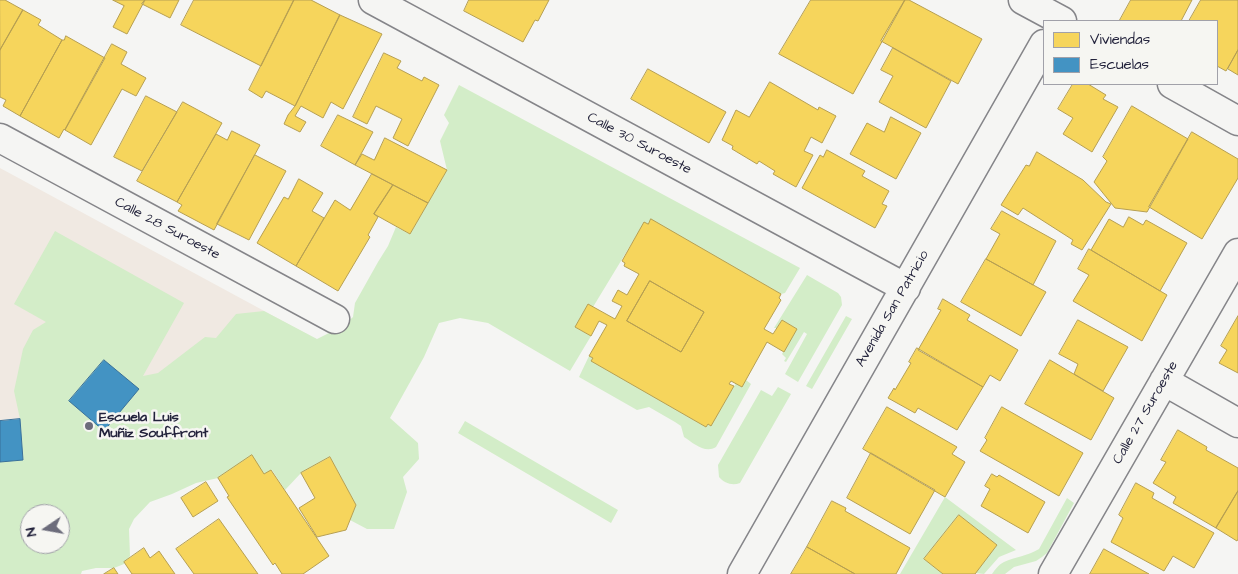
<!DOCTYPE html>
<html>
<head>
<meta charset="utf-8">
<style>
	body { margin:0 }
	#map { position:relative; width:1238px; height:574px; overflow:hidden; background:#f5f5f3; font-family:"Architects Daughter",sans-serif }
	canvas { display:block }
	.legend { position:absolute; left:1043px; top:20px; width:175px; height:65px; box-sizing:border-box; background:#f6f6f2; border:1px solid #a1a1a9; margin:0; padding:6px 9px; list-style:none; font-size:15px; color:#22223b }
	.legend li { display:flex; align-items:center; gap:10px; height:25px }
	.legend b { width:25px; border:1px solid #a1a1a9 }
	.north { position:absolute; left:20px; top:504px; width:50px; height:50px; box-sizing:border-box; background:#f6f6f2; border:1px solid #a1a1a9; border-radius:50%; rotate:258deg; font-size:14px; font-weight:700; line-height:20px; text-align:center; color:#22223b }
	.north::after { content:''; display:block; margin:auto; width:18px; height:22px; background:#6c6c7b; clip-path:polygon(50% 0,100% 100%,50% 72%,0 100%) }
</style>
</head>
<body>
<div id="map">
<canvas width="1238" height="574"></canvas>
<ul class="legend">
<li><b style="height:14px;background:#f6d55c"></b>Viviendas</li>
<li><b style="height:14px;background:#4393c3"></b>Escuelas</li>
</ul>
<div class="north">N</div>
</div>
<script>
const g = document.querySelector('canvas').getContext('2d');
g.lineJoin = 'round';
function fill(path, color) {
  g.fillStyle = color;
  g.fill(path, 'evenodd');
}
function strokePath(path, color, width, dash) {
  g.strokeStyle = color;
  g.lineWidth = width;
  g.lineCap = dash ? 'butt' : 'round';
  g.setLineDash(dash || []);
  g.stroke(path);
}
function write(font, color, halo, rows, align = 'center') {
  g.font = font + ' "Architects Daughter",sans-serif';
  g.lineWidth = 5;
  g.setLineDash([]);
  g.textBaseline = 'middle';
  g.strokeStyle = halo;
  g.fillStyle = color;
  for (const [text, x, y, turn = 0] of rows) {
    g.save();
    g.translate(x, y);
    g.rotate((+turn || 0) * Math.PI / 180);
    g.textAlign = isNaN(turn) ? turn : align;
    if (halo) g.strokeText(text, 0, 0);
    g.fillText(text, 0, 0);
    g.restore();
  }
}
const built = new Path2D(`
	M0,168L316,339L30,514L0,540Z`);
const green = new Path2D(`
	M459,85L800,268L785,293L781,294L651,220L648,224L644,223L593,307L588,304L575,327L591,336L570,371L488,323L460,318L439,323L424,357L390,418L418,443L419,459L403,477L407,492L394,529H367L350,520L356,505L330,457L301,473L285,490L272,470L264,474L252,456L218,478L196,483L172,494L150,502L134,519L129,529L130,556L124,564L114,568H96L82,571L81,574H0V462L23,460L20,419L14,391L23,349L33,330L46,322L14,304L55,231L184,303L143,376L158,373L205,337L216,338L236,314L264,311L317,339L343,326L353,317L355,303L378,262L388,246L396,227L410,234L447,170L440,141L449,123L444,115ZM30,514H60V544H30Z
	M807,275L838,293L841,297L842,305L798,382L785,374L807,334L804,332L786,362L784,361L786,358L782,354L797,329L782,320L777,328H774Z
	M846,316L852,319L812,389L806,386Z
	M589,356L593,358L592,361L706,427L708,424L711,425L736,383L746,380L751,384L716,447C705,454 693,443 684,437L681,426L675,422L649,407L637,410L579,377Z
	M778,387L791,394L740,483C732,486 724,483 719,477L718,465L761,390L772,396Z
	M465,421L618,510L611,523L458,433Z
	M945,497L1016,550L999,557L984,574L975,573L997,545L959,515L924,559L943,574H900Z
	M1067,498L1074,503L1047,553L1042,557L1036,561L1014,567L1005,574H992C995,570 998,565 1004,562C1015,557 1028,556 1039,549Z`);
const homes = new Path2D(`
	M0,0H5L23,10L0,50Z
	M113,0H145L127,34L113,27L124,6Z
	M145,0H179L170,18L142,4Z
	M194,0H294L261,66L181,25Z
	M294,0H311L340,15L295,106L266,91L262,98L249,90Z
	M469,0H549L538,21L535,20L523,42L464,11Z
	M811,0H905L853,94L779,54Z
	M905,0H909L982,39L958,84L881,41Z
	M1131,0H1192L1181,21H1122L1120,20Z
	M1201,0H1238V50L1226,71L1217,66V21H1189Z
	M23,10L41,20L38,25L62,40L20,116L3,106L6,100L0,97V50Z
	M340,15L382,34L343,109L331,102L323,118L301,106L295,116L306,122L300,132L284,124L288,115L295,106Z
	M66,36L105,58L65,130L64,129L59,138L20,116L62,40H64Z
	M112,44L127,52L121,64L146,78L136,96L122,89L91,145L65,130Z
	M893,48L951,81L926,128L879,102L893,76L881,70Z
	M1238,50V75L1228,69Z
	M384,53L401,61L397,68L422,81L424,77L439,85L408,146L393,138L402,119L376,106L367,124L353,117Z
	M648,69L726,112L709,143L631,99Z
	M770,82L818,110L819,107L836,116L822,143L811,137L804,151L813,155L796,187L773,174L775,171L759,161L757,164L732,149L733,146L722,140L736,110L749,117Z
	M1073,84H1088L1106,95L1103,99L1118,107L1092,152L1063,134L1073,118L1058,109Z
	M146,96L177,112L142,171L114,157Z
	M183,102L222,123L177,202L137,181Z
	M1132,106L1188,139L1147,212L1115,208L1094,182L1107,161L1103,157Z
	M338,115L373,132L355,165L321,146Z
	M891,117L921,133L896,179L850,154L867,123L884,132Z
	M232,131L260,145L214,230L178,211L182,205L177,202L216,134L227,140Z
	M1192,132L1238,159V178L1202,239L1149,207Z
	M385,138L447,170L428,203L355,165L362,154L374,160Z
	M827,150L865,171L862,176L889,191L882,204L887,206L875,228L802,188L820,155L823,157Z
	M1037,152L1083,180L1106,202L1111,204L1082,250L1071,244L1073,240L1023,208L1018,215L1001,205L1026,165L1029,166Z
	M255,155L286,171L249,240L217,224Z
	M372,174L393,185L374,214L378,217L368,235L370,237L338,291L296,266L335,200L350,210Z
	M299,179L323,193L312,211L324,218L296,266L257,243L284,197L288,199Z
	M393,185L428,203L410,234L374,214Z
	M1002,211L1056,241L1033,285L986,259L1000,234L991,229Z
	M1129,217L1143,225L1146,220L1187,243L1160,291L1091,250L1109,219L1123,227Z
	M651,219L781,294L779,298L781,300L764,329L773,334L782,320L797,329L784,352L767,342L742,387L731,381L729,384L734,386L711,426L708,424L706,427L591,361L593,358L589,356L607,325L599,321L591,336L575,327L588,304L615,319L622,306L612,301L618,290L627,295L639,274L624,266L625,263L622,261L644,222L648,224ZM650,281L704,312L681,352L627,321Z
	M1089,249L1167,295L1142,341L1073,301L1089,275L1078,269Z
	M986,259L1046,292L1021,336L961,302Z
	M650,281L704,312L681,352L627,321Z
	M943,299L970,315L967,320L1018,350L1000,381L990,375L983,387L918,350L941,310L938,309Z
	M1238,316V373L1219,363L1227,350L1221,346Z
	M1078,320L1128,347L1103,391L1074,374L1078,364L1059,354Z
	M917,348L983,387L957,430L918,408L915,413L888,398L894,388L895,390L911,363L909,362Z
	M1050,360L1114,398L1091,440L1025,404Z
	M887,407L957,447L952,454L965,462L945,497L863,449Z
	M1002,407L1083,453L1059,496L980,451L987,440L985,438Z
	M1178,430L1207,447L1206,450L1238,468V491L1216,528L1173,503L1176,497L1153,483L1166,462L1161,460Z
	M871,453L935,490L910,534L847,498Z
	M252,455L264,474L271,470L329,556L303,574H282L275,563L273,565L227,497L229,496L218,478Z
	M330,457L356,505L346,530L317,537L299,508L315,498L301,473Z
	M992,474L997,477L999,475L1045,502L1028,533L981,506L990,489L985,486Z
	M206,482L218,501L193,517L181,498Z
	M1136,483L1154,493L1152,498L1214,533L1194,568L1173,556L1164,571L1111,542L1123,518L1119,515Z
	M1238,491V539L1237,541L1216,528Z
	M832,501L846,508L845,511L910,548L896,574H855L807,547Z
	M959,515L997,545L975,574H943L924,559Z
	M219,519L258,574H194L176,549Z
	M807,547L855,574H791Z
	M144,548L150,558L159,551L175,574H132L124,562Z
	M1104,549L1149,574H1090Z
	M114,568L118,574H104Z`);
const schools = new Path2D(`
	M104,360L139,389L104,431L69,401Z
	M20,419L23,460L0,462V421Z`);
const minor = new Path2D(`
	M373,0L906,288
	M1023,0L1062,21
	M1172,84L1238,121
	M0,138L335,319
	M1164,381L1238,423
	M742,574L1044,44
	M1053,574L1238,253`);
const markers = [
	[89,426,5,"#6c6c7b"]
];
const streetNames = [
	["Calle 30 Suroeste",639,144,28],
	["Calle 28 Suroeste",167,229,28],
	["Avenida San Patricio",893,309,-60],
	["Calle 27 Suroeste",1146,413,-60]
];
const poiNames = [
	["Escuela Luis",99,418],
	["Muñiz Souffront",99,434]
];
fill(built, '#f0e9e2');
fill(green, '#d3edc8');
fill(homes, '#f6d55c');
strokePath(homes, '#b69f52', 1);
fill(schools, '#4393c3');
strokePath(schools, '#39719a', 1);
strokePath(minor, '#858589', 31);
strokePath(minor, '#f5f5f3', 28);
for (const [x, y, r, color] of markers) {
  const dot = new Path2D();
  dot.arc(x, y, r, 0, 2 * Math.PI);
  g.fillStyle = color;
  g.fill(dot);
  strokePath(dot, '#f6f6f2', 2);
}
write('14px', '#22223b', '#f6f6f2', streetNames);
write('bold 14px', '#22223b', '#f6f6f2', poiNames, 'left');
</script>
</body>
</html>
